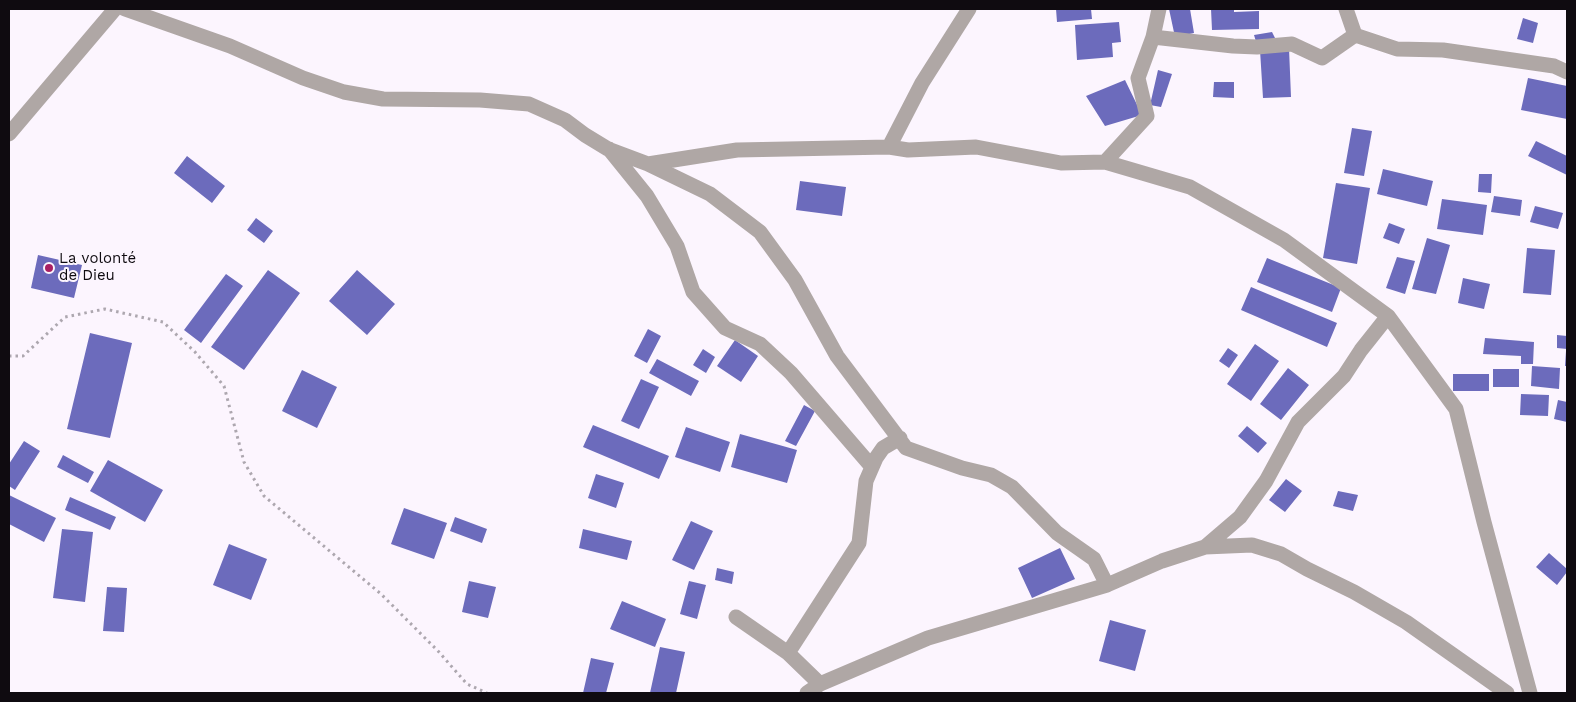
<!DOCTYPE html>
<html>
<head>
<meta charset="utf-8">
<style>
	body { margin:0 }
	#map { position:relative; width:1576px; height:702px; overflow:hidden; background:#fcf5fe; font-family:"Work Sans",sans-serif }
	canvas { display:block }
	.frame { position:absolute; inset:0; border:10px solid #0f0b10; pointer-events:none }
</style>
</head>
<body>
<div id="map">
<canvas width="1576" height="702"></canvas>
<div class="frame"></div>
</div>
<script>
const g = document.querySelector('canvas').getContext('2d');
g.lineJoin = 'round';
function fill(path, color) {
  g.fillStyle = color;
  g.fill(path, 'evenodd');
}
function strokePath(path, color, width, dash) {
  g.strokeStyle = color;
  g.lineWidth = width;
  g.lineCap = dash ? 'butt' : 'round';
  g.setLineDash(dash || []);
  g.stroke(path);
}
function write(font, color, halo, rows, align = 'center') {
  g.font = font + ' "Work Sans",sans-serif';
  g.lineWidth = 4;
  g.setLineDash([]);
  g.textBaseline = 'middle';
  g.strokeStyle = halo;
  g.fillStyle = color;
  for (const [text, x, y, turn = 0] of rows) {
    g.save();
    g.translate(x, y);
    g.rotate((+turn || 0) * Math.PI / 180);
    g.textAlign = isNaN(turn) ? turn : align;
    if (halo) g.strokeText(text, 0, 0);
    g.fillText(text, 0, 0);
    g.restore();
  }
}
const building = new Path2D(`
	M1056,9H1091L1092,19L1057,22Z
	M1169,9H1190L1194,33L1175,37Z
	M1211,9H1234V12L1259,11V29L1212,30Z
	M1523,18L1538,23L1533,43L1517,39Z
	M1119,22L1121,42L1112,43L1113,57L1077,60L1075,25Z
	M1272,32L1276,40L1257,45L1254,35Z
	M1289,48L1291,97L1263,98L1260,50Z
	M1158,70L1172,74L1161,107L1150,105Z
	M1528,78L1567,86V119L1521,110Z
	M1125,80L1142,115L1105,126L1086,96Z
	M1214,82H1234V98L1213,97Z
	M1352,128L1372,131L1364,176L1344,173Z
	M1536,141L1567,156V175L1528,156Z
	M187,156L225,186L212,203L174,173Z
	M1383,169L1433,181L1427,206L1377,194Z
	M1479,174H1492L1491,193L1478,192Z
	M800,181L846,187L842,216L796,210Z
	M1336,183L1370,188L1357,264L1323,258Z
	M1494,196L1522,200L1520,216L1491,212Z
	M1442,199L1487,205L1483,235L1437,229Z
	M1535,206L1563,213L1558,229L1530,222Z
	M256,218L273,231L264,243L247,230Z
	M1389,223L1405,229L1399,244L1383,238Z
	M1427,238L1450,245L1436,294L1412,289Z
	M1527,248L1555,250L1551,295L1523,293Z
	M38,255L82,265L74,298L31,288Z
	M1397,257L1415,261L1405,294L1386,288Z
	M1267,258L1341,288L1332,312L1257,282Z
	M268,270L300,293L244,370L211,347Z
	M357,270L395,304L367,335L329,301Z
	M226,274L243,286L201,343L184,330Z
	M1463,278L1490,284L1484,309L1458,303Z
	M1251,287L1337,323L1327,347L1241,310Z
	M648,329L661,336L647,363L634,356Z
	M90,333L132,343L110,438L67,429Z
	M1557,335L1567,336V349L1557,348Z
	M1485,338L1534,342L1533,364H1521V356L1483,354Z
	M735,340L758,356L741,382L717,366Z
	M1255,344L1279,361L1251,401L1227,384Z
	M1228,348L1238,355L1229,368L1219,361Z
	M703,349L715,357L706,373L693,365Z
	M1566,351H1567V366H1565Z
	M657,359L699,381L691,396L649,373Z
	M1532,366L1560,368L1559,389L1531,386Z
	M1288,368L1309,385L1281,420L1260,404Z
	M1493,369H1519V387H1493Z
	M302,370L337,387L317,428L282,411Z
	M1453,374H1489V391H1453Z
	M641,379L659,387L639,429L621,421Z
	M1521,394L1549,395L1548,416L1520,415Z
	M1558,400L1567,402V422L1554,419Z
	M804,405L815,411L796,446L785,441Z
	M593,425L669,456L659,479L583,447Z
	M1247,426L1267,443L1258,453L1238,436Z
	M686,427L730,442L720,472L675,457Z
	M740,434L797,450L787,483L731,467Z
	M24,441L40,451L15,490L9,486V464Z
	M63,455L94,472L88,483L57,467Z
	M108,460L163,490L145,522L90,491Z
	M596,474L624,483L616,508L588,498Z
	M1286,479L1302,491L1285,512L1269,500Z
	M1338,491L1358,495L1353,511L1333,506Z
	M9,495L56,518L44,542L9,524Z
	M70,497L116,517L110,530L65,510Z
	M404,508L447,523L434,559L391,544Z
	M455,517L487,529L482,543L450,531Z
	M691,521L713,531L694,570L672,560Z
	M62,529L93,532L85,602L53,598Z
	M583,529L632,541L627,560L579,548Z
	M229,544L267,559L251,600L213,585Z
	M1060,548L1075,579L1032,598L1018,568Z
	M1549,553L1567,569V572L1557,585L1536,567Z
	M717,568L734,572L732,584L715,580Z
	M469,581L496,587L488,618L462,612Z
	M689,581L706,585L697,619L680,614Z
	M107,587L127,588L124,632L103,631Z
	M622,601L666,619L655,647L610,629Z
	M1110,620L1146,630L1135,671L1099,661Z
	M660,647L685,652L676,693H650Z
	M591,658L614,663L606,693H583Z`);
const path = new Path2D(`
	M9,356H23L65,317L105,309L163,322L195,352L224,386L244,462L264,496L381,594L438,651L467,684L487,693`);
const street = new Path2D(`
	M125,9L230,46L303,78L344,92L383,99L480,100L529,104L565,120L585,135L608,149L648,164L737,150L889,147L908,150L976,147L1061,163L1105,162L1190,187L1284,240L1388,316L1456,409L1484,522L1530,693
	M1346,9L1355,35
	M1355,35L1397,49L1443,50L1554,66L1567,72
	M1153,37L1233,46L1257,47L1292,44L1322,58L1355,35
	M9,134L115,9
	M889,147L922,83L969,9
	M609,149L647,196L677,246L693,292L725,328L760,344L791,373L872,467
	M1105,162L1147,116L1138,78L1153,37L1159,9
	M648,164L710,194L760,232L795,280L837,356L906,448L962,468L991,475L1012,487L1057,533L1094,559L1107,585
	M1205,547L1240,517L1266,481L1298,422L1344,376L1361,350L1388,316
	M736,617L788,653
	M820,684L788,653L859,543L866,481L876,458L883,448L900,438
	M807,693L820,684L928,638L1107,585L1162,561L1205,547L1252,545L1281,554L1307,569L1354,592L1406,622L1507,693`);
const markers = [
	[49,268,5,"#a91f63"]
];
const poiNames = [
	["La volonté",59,259],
	["de Dieu",59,276]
];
fill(building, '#6c6bbc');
strokePath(path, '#ada7af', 3, [2.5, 4]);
strokePath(street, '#afa7a5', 15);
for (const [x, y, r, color] of markers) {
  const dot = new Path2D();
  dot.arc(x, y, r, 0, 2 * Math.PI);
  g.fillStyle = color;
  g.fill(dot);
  strokePath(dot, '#fcf5fe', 2);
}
write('15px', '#0f0b10', '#fcf5fe', poiNames, 'left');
</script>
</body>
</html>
